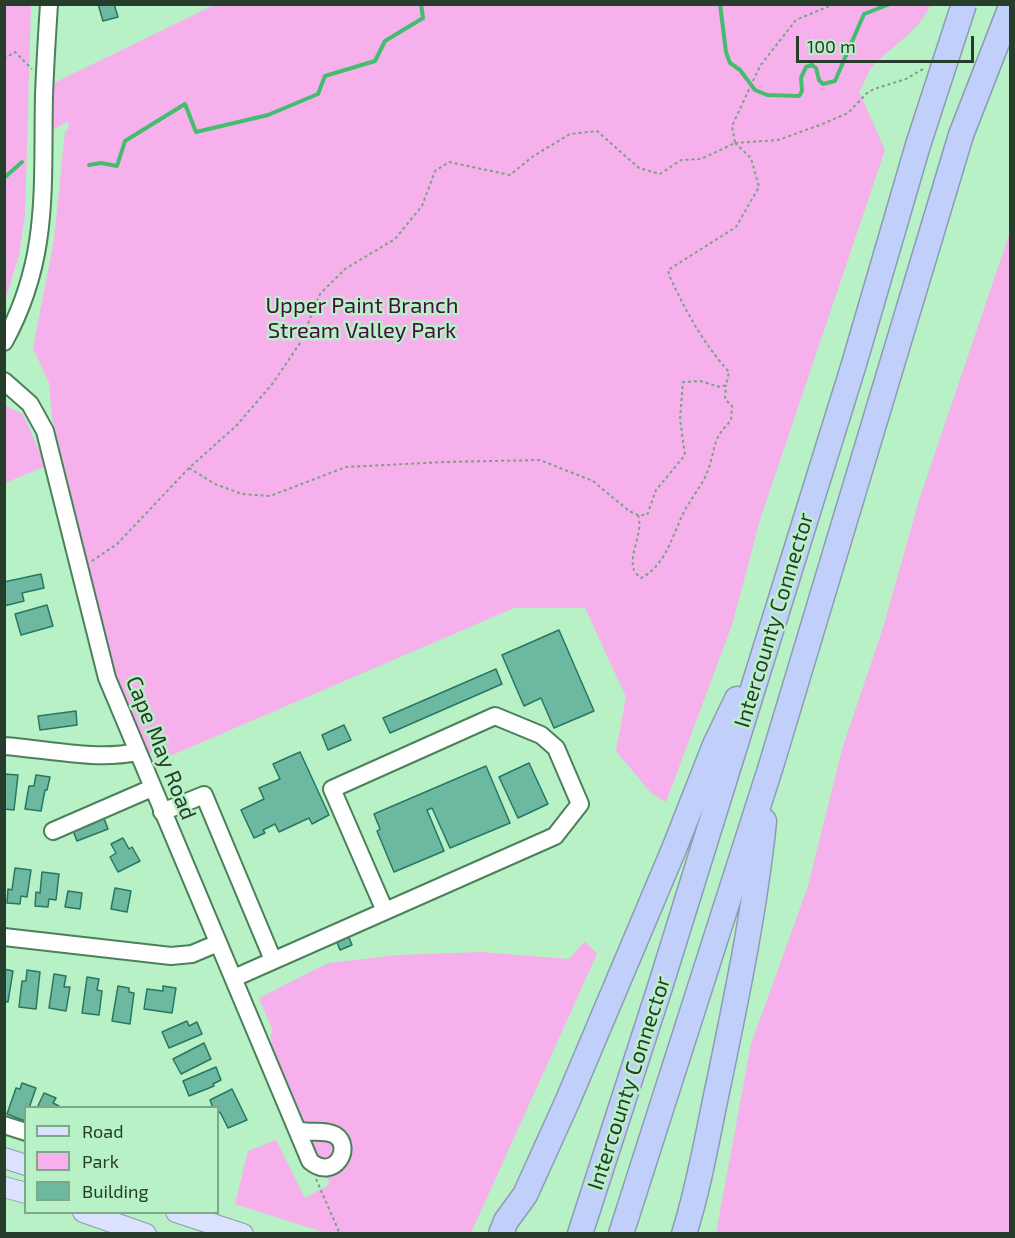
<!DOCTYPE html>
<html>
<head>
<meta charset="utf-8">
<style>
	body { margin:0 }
	#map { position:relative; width:1015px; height:1238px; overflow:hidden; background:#b7f1c5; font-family:"Exo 2",sans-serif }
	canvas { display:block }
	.frame { position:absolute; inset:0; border:6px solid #263d2c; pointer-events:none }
	.legend { position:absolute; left:24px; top:1106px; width:195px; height:108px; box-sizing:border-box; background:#b7f1c5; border:2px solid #7da988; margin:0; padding:8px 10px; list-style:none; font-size:18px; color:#263d2c }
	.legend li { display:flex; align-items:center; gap:12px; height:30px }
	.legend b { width:30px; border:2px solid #7da988 }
	.scale { position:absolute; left:796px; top:36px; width:178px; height:27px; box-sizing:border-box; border:3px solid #263d2c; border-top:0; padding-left:8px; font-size:18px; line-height:21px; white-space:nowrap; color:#263d2c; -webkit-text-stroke:4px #b7f1c5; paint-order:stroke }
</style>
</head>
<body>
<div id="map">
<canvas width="1015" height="1238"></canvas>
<div class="frame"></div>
<ul class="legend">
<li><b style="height:8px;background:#dae2fd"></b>Road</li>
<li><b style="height:16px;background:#f6b1ec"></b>Park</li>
<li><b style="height:16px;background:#6cb8a0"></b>Building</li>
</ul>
<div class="scale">100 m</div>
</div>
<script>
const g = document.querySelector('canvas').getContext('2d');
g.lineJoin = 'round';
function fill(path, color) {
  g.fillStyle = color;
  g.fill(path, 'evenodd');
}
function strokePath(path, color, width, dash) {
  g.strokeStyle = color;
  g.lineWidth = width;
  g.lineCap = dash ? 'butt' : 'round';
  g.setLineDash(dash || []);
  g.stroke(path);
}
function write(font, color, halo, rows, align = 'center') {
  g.font = font + ' "Exo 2",sans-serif';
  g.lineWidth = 5;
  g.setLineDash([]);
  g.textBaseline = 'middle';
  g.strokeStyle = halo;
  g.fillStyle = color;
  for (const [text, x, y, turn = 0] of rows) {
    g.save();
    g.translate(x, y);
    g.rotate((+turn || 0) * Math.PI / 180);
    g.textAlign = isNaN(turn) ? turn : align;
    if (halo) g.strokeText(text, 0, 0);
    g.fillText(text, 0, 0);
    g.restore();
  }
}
const green = new Path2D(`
	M4,5H31L25,216L19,255L5,301Z
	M214,5H930C920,31 891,46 873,66C866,73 866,83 859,91L885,150L760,520L732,625L666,802L651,793L616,751L626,697L585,608H514L156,762L152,753L145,755L113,674L78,522L52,417L49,383L33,348L54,240L65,131L68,130L69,121L51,131L52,84Z
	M1010,232V1233H716L751,1044L808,886L843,746L883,628L919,500Z
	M4,405L23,414L46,466L5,483Z
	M585,941L597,954L471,1233H326L235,1204L248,1151L276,1140L305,1198L330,1184L270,1045L272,1042L270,1036L273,1031L259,998L328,963L398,955L481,952L569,959Z`);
const stream = new Path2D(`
	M720,4L726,52L730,63L740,70L755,90L767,95L799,96L802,91L801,78L806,67L812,65L816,68L819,80L823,84L835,81L864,14L890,4
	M89,165L101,163L117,166L125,141L185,104L196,132L268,115L318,94L325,76L375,61L385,41L423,18L421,4
	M4,178L22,162`);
const building = new Path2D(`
	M98,4H114L118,17L103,21Z
	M41,574L44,588L22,593L24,601L4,606V582Z
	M47,605L53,626L21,635L15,614Z
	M559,630L594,711L554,728L541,698L524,706L502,655Z
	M496,669L502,684L390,733L383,718Z
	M76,711L77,725L40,730L38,716Z
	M344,725L351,740L328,750L322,735Z
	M300,752L329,815L312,824L309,818L279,832L275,824L263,830L265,833L254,838L241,810L264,799L259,788L280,779L273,764Z
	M529,763L548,804L518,818L499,777Z
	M486,766L510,823L450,848L432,808L427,810L444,851L394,872L377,831L380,829L374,814Z
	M4,774L18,775L14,810L4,809Z
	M36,775L50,777L47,790H45L41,811L25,809L29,786H34Z
	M103,816L108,829L77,841L72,828Z
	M123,838L129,849L132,847L140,861L118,872L110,857L116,853L111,844Z
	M15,868L31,870L27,897L21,896L20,904L7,903L8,889L12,890Z
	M42,872L59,874L56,900L49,899L48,907L35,906L36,892L40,893Z
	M115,888L131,891L127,912L111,909Z
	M68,891L82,893L80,909L65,907Z
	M348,935L352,945L340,950L336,940Z
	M4,969L13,971L8,1002L4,1001Z
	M27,970L40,972L36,1009L19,1007L22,981H26Z
	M54,974L66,976L64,987H70L66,1011L49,1008Z
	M87,977L99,979L97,990L102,991L99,1015L82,1013Z
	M118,986L129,988V992L134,993L130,1024L112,1021Z
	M163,986L176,988L172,1013L144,1009L147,989L163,991Z
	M187,1021L189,1026L197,1022L202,1034L169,1048L162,1032Z
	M204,1043L211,1059L181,1074L173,1059Z
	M216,1067L221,1080L213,1084L214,1086L189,1096L183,1081Z
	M22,1083L36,1088L29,1108H26L25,1121L7,1114L16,1088L20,1089Z
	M232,1089L247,1120L228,1128L220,1112L218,1113V1108H213L210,1100Z
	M44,1093L56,1098L53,1103L59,1106L58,1108H37Z`);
const path = new Path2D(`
	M4,59L15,52L32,69
	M735,143L778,140L820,125L848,113L867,93L874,89L906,79L923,69
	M189,468L215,484L242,494L270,496L346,467L445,462L540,460L593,481L629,511L638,515H647L656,490L685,455L680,419L683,382L700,381L720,387L726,385L729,372C703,343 685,310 669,275L668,270L736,227L759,187L751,158L735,143
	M638,515C644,533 628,554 634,570C634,571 640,578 641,578C665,566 672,537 683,514C690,499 703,485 708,470C716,448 712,438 731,421L732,406L725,399L726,385
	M92,561L117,544L189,468L237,425L273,383L300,343L320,294L345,269L395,239L422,206L435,171L449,162L510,175L532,157L570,134L597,131L639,168L660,174L681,160L701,159L735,143L732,126L760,66L796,20L834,4
	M316,1179L340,1234`);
const minor = new Path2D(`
	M4,342C50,259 42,187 44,96C45,66 47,35 49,4
	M4,381L30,404L45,431L107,678L310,1161C334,1182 354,1147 335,1135C324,1129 310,1134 298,1130
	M4,746C47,749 96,761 137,752
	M162,812L204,795L273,960
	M53,831L152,788
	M4,937L171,956L192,954L218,943
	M234,978L555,836L580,804L556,748L541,735L495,716L332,789L385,911
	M4,1125L26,1132`);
const major = new Path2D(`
	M4,1158L26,1165
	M4,1187L26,1193
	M83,1212L146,1234
	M176,1212L243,1234`);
const highway = new Path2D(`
	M501,1234L506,1221L525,1195L568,1100L674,849L715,745L737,699
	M580,1234L660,987L854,364L918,145
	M621,1234L771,766L961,135
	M684,1234C700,1184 708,1132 719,1082C737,995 755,909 764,821`);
const highwayBridge = new Path2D(`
	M961,135L1010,9
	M918,145L964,4`);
const parkNames = [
	["Upper Paint Branch",362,306],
	["Stream Valley Park",362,331]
];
const streetNames = [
	["Intercounty Connector",774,620,-73],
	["Cape May Road",161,748,68],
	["Intercounty Connector",629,1083,-72]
];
fill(green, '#f6b1ec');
strokePath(stream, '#44bd6f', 4);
fill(building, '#6cb8a0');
strokePath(building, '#287762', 1.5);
strokePath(minor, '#4b815a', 20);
strokePath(major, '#8b9cb3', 22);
strokePath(highway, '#8b9cb3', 27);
strokePath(path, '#78a282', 2, [3, 3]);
strokePath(minor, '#fff', 16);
strokePath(major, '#dae2fd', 20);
strokePath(highway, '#c1cffb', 24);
strokePath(highwayBridge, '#8b9cb3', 27, []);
strokePath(highwayBridge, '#c1cffb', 24);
write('22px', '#480c43', '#b7f1c5', parkNames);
write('22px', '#263d2c', '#b7f1c5', streetNames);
</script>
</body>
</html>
